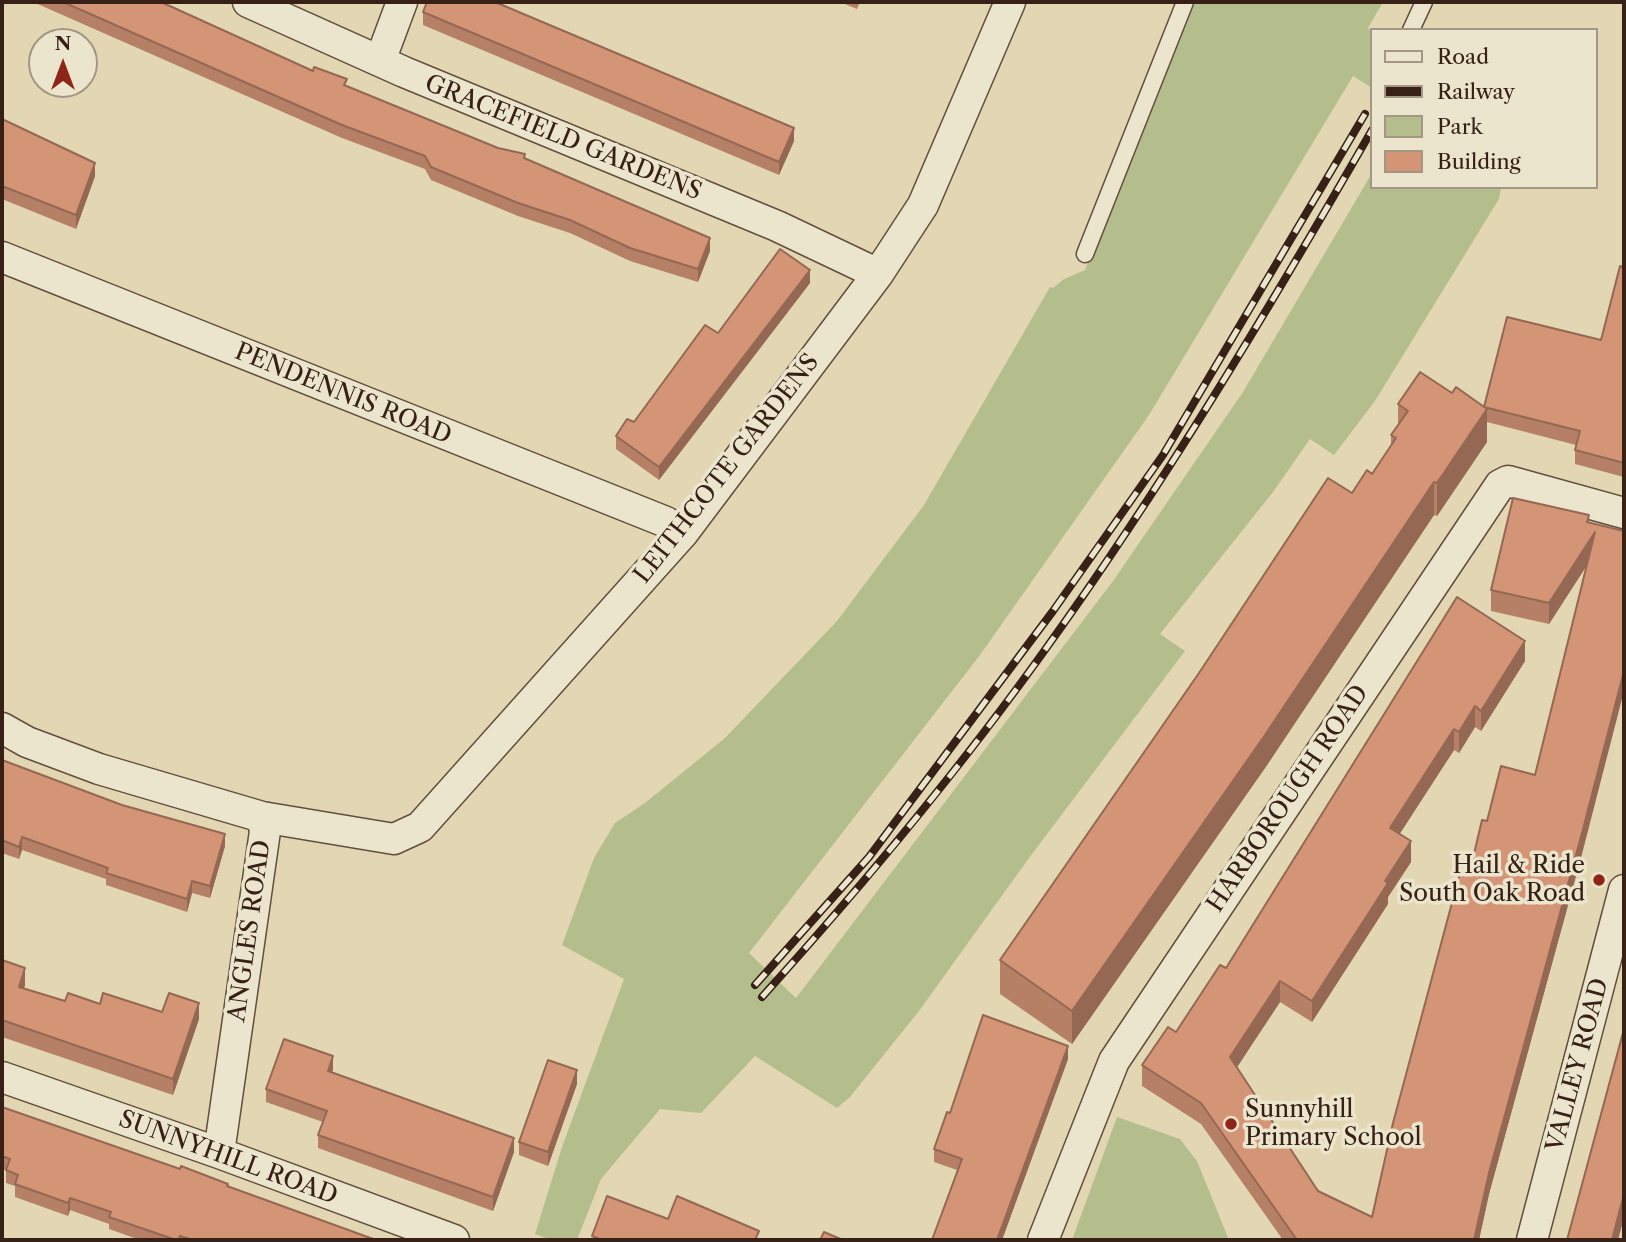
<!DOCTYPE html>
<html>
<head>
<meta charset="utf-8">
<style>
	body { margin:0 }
	#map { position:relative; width:1626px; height:1242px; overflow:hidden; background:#e2d7b2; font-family:"Libre Caslon Text",serif }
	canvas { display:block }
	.frame { position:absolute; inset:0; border:4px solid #372016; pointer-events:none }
	.legend { position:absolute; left:1370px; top:28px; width:228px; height:161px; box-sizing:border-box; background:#ece5cd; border:2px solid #a49684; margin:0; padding:9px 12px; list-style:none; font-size:21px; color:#372016 }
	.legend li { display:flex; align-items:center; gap:14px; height:35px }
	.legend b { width:35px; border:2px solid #a49684 }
	.north { position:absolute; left:28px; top:28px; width:70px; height:70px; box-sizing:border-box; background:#ece5cd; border:2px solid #a49684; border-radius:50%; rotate:0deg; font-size:19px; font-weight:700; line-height:28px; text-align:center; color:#372016 }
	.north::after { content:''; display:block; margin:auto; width:24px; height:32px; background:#8f2418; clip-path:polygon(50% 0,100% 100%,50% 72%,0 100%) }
</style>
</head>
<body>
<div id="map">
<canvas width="1626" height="1242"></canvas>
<div class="frame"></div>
<ul class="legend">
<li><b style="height:9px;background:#ece5cd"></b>Road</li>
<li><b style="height:9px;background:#372016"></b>Railway</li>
<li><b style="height:19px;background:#b3be8c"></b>Park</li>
<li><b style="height:19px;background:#d39576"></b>Building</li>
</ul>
<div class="north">N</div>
</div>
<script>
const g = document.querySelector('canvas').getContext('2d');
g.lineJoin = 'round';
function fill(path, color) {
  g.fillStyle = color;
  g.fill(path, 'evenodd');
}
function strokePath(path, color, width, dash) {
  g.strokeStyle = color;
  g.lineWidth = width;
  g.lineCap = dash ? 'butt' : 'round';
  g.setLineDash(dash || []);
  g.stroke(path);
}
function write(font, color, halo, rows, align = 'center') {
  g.font = font + ' "Libre Caslon Text",serif';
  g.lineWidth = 7;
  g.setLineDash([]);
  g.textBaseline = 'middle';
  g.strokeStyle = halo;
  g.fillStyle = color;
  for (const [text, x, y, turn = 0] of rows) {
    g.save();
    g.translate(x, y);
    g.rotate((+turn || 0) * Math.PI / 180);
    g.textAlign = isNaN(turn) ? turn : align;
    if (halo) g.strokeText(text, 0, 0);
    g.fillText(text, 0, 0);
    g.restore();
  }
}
const green = new Path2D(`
	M1193,2H1383L1368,28L1372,32V88L1353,76L1149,415L980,655L749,953L796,998L1113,581L1243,392L1372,173V187H1501L1499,199L1375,401L1334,455L1310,439L1273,492L1160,634L1185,651L1029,858L919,1011L850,1097L837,1108L755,1056L701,1113L660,1109L601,1179L577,1240H551L535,1234L562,1147L624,979L562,945L594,858L615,823L645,803L725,738L837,621L924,505L1050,287L1053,288L1064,279L1085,270Z
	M1117,1117L1180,1139L1197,1161L1229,1240H1072Z`);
const lane = new Path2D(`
	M1411,30L1424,2
	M1085,254L1185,2`);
const street = new Path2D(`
	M248,2L404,72L777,226L878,274
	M380,61L402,2
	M2,257L666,522L683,533
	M2,728L27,742L99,769L262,817L394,839L420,827L683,533L878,274L923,205L1010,2
	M2,1077L219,1153L454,1240
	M219,1153L265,831L262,817
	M1043,1240L1114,1061L1500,485L1508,481L1624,513
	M1532,1240L1624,890`);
const rail = new Path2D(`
	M755,985L869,857L1053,611L1163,455L1365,114
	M762,997C861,887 956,774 1042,654C1163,486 1269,309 1372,130`);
const wall = new Path2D(`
	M33,2H161L347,86L498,148L525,159L710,251L698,282L630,261L570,233L518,216L431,180L425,169L342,138Z
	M840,2H860L857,9Z
	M423,12L794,141L779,175L423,25Z
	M2,119L95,176L76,229L2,199Z
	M1624,268V477L1575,464V450L1576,445L1487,422V442L1437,516L1434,515L1265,768L1072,1044L1000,994V960L1372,474L1391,446V435L1398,425V404L1452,393L1484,407L1601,340Z
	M810,283L659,480L616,449V436L634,422L718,333Z
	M1589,515L1582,854L1489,1194L1479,1240H1283L1201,1124L1142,1086V1065L1176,1032L1226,968L1457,597L1525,661L1481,731L1475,727L1459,753L1454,750L1399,834L1411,862L1388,897V904L1312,1022L1280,1002L1236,1068L1318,1191L1372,1217L1469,875L1487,821L1535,775L1586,566L1549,624L1491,611V590Z
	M2,760L225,846L210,898L192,893L187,912L106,885V879L22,850L19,859L2,853Z
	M2,960L25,985L24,988L65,1001L100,1004L162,1012L199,1019L173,1095L2,1037Z
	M1068,1059L1002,1240H932L957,1170L934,1162V1149L950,1113Z
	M333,1069L332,1073L514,1152L493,1211L318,1148V1135L323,1122L266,1102V1089Z
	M577,1084L548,1166L519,1155V1142Z
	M2,1107L228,1186L376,1240H140L109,1229V1224L70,1210L68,1216L15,1197V1186L6,1183V1170L2,1169Z`);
const shadedWall = new Path2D(`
	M794,128V141L779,175V162Z
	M95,163V176L76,229V215Z
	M710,238V251L698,282V269Z
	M810,270V283L659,480V467Z
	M1487,409V442L1437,516V483Z
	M1434,482V515L1265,768L1072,1044V1011Z
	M1595,532V553L1549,624V603Z
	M1525,641V661L1481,731V711Z
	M1624,671V691L1582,854L1489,1194L1479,1240H1474L1489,1173Z
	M1475,706V727L1459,753V732Z
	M1454,729V750L1390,849V828Z
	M225,834V846L210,898V886Z
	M22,837V850L19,859V847Z
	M1411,841V862L1388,897V904L1312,1022V1001Z
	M192,881V893L187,912V899Z
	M25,968V985L19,1003V987Z
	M1280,981V1002L1230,1078V1057Z
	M199,1003V1019L173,1095V1079Z
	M1068,1046V1059L1002,1240H997Z
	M333,1056V1069L328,1084V1071Z
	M577,1070V1084L548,1166V1152Z
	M514,1138V1152L493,1211V1197Z
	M1624,1194V1218L1618,1240H1612Z
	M70,1198V1210L68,1216V1203Z`);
const building = new Path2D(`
	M63,2H161L313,71L314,67L347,79L344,85L498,148L525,154L524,158L710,238L698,269L630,248L570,220L518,203L431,167L425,156L342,125Z
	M427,2H495L794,128L779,162L423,12Z
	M2,119L95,163L76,215L2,186Z
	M780,249L810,270L659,467L616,436L627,419L634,422L705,325L718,333Z
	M1620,266L1624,268V463L1575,450L1580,431L1484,407L1507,317L1601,340Z
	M1420,372L1452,393L1456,387L1487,409L1437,483L1434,482L1265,735L1072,1011L1000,960L1199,673L1328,478L1352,493L1367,470L1372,474L1396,438L1391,435L1408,411L1398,404Z
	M1513,498L1589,515L1587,522L1624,531V671L1582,833L1489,1173L1474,1240H1297L1201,1103L1142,1065L1168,1027L1176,1032L1220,965L1226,968L1457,597L1525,641L1481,711L1475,706L1459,732L1454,729L1390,828L1411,841L1385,881L1388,883L1312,1001L1280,981L1230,1057L1318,1191L1372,1217L1393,1123L1460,873L1469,875L1482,820L1487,821L1501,766L1535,775L1595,532L1549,603L1491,590Z
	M2,760L122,805L225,834L210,886L192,881L187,899L106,873L108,868L22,837L19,847L2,840Z
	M2,960L25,968L19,987L65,1001L68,993L100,1004L103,993L162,1012L169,993L199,1003L173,1079L2,1020Z
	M983,1015L1068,1046L997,1240H932L962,1159L934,1149L947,1112L950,1113Z
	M1624,1029V1194L1612,1240H1567Z
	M284,1039L333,1056L328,1071L514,1138L493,1197L318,1135L327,1111L266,1089Z
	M548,1060L577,1070L548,1152L519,1142Z
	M2,1107L180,1169L181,1166L228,1184L227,1186L376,1240H193L180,1236L178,1240H176L109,1217L111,1212L70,1198L68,1203L15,1184L18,1175L6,1170L10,1159L2,1156Z
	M607,1196L668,1219L677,1196L759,1231L755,1240H602L592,1236Z
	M824,1232L843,1240H820Z`);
const markers = [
	[1599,880,7,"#8f2418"],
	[1231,1124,7,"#8f2418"]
];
const streetNames = [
	["GRACEFIELD GARDENS",563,138,22],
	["PENDENNIS ROAD",343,394,22],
	["LEITHCOTE GARDENS",727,469,-52],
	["HARBOROUGH ROAD",1288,799,-56],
	["ANGLES ROAD",250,931,-82],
	["VALLEY ROAD",1578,1065,-75],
	["SUNNYHILL ROAD",228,1158,20]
];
const poiNames = [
	["Hail & Ride",1585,866],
	["South Oak Road",1585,894],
	["Sunnyhill",1245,1110,"left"],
	["Primary School",1245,1138,"left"]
];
fill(green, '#b3be8c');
strokePath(lane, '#624e3d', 19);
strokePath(street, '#624e3d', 33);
strokePath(lane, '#ece5cd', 16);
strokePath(street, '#ece5cd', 30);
strokePath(rail, '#372016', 8);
strokePath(rail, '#ece5cd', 5, [16]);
fill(wall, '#b58065');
fill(shadedWall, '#946853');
fill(building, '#d39576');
strokePath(building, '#946853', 2);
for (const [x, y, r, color] of markers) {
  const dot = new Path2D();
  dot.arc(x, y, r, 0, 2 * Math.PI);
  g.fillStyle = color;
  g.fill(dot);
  strokePath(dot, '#ece5cd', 2.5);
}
write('24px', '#372016', '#ece5cd', streetNames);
write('24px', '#372016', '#ece5cd', poiNames, 'right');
</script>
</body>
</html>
